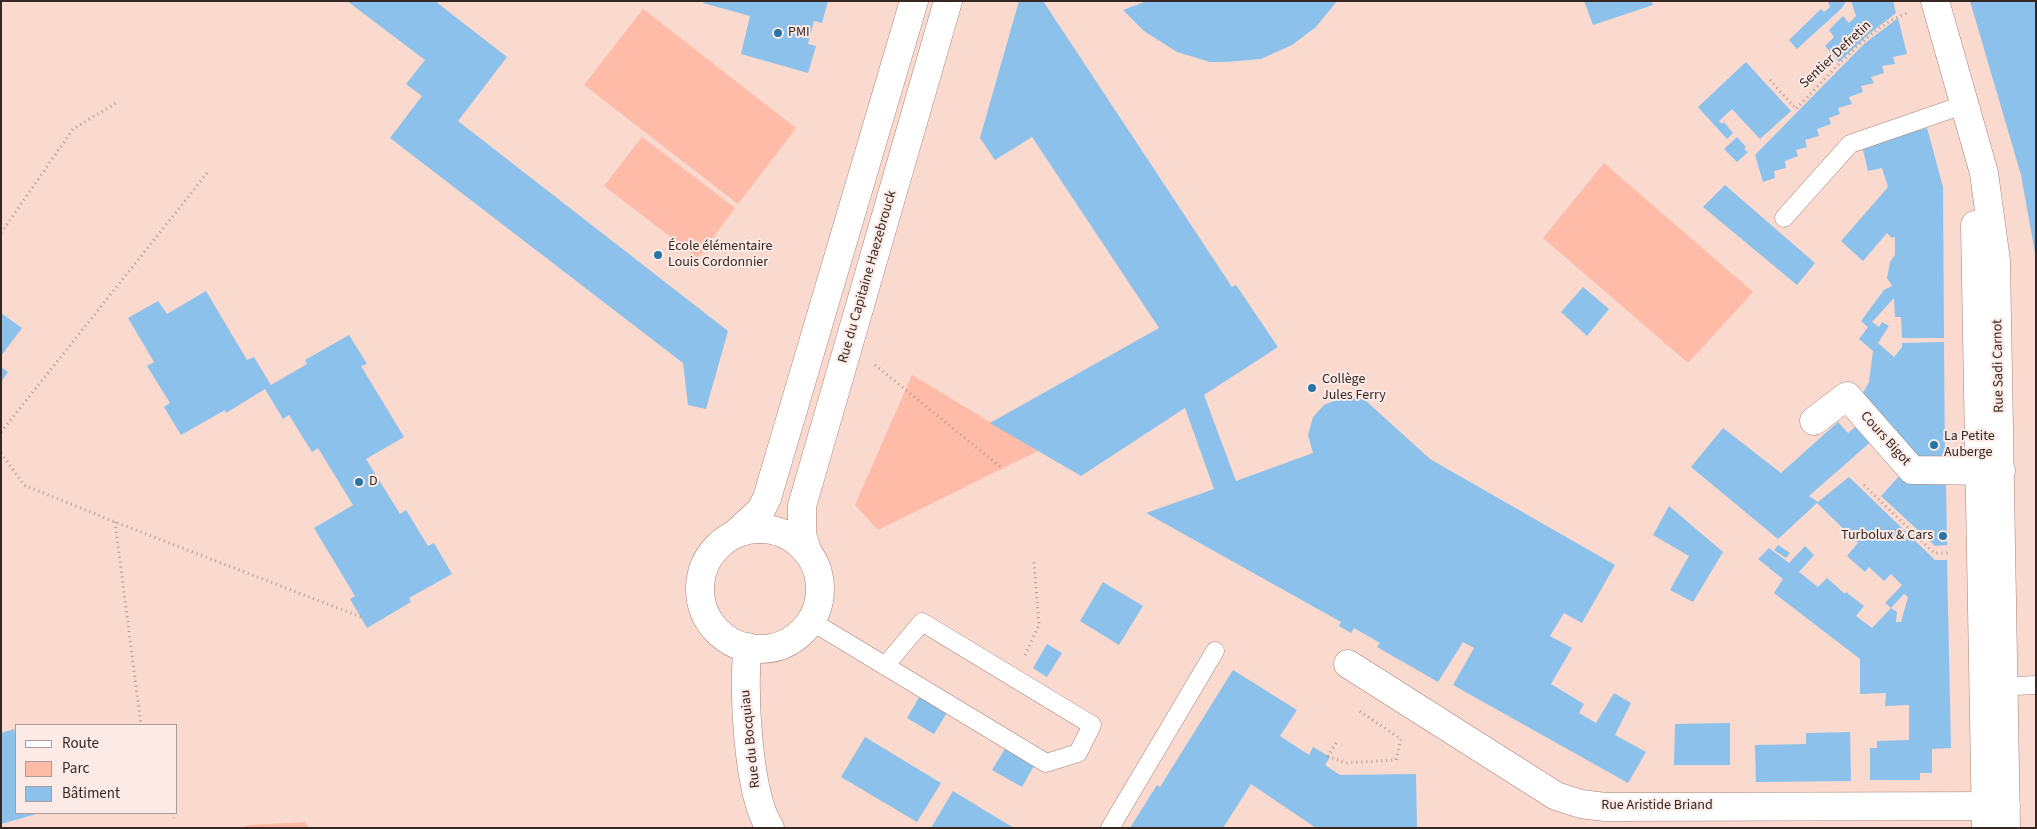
<!DOCTYPE html>
<html>
<head>
<meta charset="utf-8">
<style>
	body { margin:0 }
	#map { position:relative; width:2037px; height:829px; overflow:hidden; background:#fad9cf; font-family:"Source Sans 3",sans-serif }
	canvas { display:block }
	.frame { position:absolute; inset:0; border:2px solid #372723; pointer-events:none }
	.legend { position:absolute; left:15px; top:724px; width:162px; height:90px; box-sizing:border-box; background:#fbeae5; border:1px solid #ad9c97; margin:0; padding:6px 9px; list-style:none; font-size:15px; color:#372723 }
	.legend li { display:flex; align-items:center; gap:10px; height:25px }
	.legend b { width:25px; border:1px solid #ad9c97 }
</style>
</head>
<body>
<div id="map">
<canvas width="2037" height="829"></canvas>
<div class="frame"></div>
<ul class="legend">
<li><b style="height:6px;background:#fff"></b>Route</li>
<li><b style="height:14px;background:#fdbba8"></b>Parc</li>
<li><b style="height:14px;background:#8bc1eb"></b>Bâtiment</li>
</ul>
</div>
<script>
const g = document.querySelector('canvas').getContext('2d');
g.lineJoin = 'round';
function fill(path, color) {
  g.fillStyle = color;
  g.fill(path, 'evenodd');
}
function strokePath(path, color, width, dash) {
  g.strokeStyle = color;
  g.lineWidth = width;
  g.lineCap = dash ? 'butt' : 'round';
  g.setLineDash(dash || []);
  g.stroke(path);
}
function write(font, color, halo, rows, align = 'center') {
  g.font = font + ' "Source Sans 3",sans-serif';
  g.lineWidth = 4;
  g.setLineDash([]);
  g.textBaseline = 'middle';
  g.strokeStyle = halo;
  g.fillStyle = color;
  for (const [text, x, y, turn = 0] of rows) {
    g.save();
    g.translate(x, y);
    g.rotate((+turn || 0) * Math.PI / 180);
    g.textAlign = isNaN(turn) ? turn : align;
    if (halo) g.strokeText(text, 0, 0);
    g.fillText(text, 0, 0);
    g.restore();
  }
}
const green = new Path2D(`
	M643,9L796,128L738,204L584,85Z
	M642,137L735,208L698,258L604,186Z
	M1604,163L1753,292L1688,363L1543,238Z
	M912,375L1038,451L878,530L855,505Z
	M305,822L309,828H241L249,825Z`);
const building = new Path2D(`
	M347,1H435L507,57L458,121L728,331L706,409L688,405L683,363L390,138L422,96L406,84L425,60Z
	M704,1H828L822,23L814,21L808,44L816,46L808,73L741,54L750,16L703,3Z
	M1019,1H1043L1232,287L1236,285L1278,347L1204,395L1236,481L1313,453L1308,435L1313,417L1324,405L1346,396L1365,400L1430,459L1615,565L1582,623L1564,613L1550,636L1572,648L1551,684L1584,704L1579,713L1596,723L1614,693L1631,703L1615,735L1646,752L1628,783L1453,685L1474,648L1463,642L1438,682L1377,647L1380,643L1354,628L1351,633L1339,626L1341,622L1146,513L1214,489L1185,408L1081,476L990,423L1159,328L1032,137L995,160L980,138Z
	M1147,1H1337L1316,27L1292,45L1261,59L1226,62H1210L1177,52L1144,31L1123,10Z
	M1584,1H1651L1653,5L1593,25Z
	M1828,1H1846L1842,8L1797,49L1789,40L1821,9L1824,12L1830,7Z
	M1851,1H1893L1896,13L1869,34L1839,62L1825,46L1834,37L1829,30L1843,16L1849,23L1856,16Z
	M1970,1H2036V258L2021,175Z
	M1898,18L1907,54L1893,57L1895,64L1882,66L1884,73L1871,77L1874,83L1861,86L1863,92L1849,97L1852,104L1838,108L1840,114L1829,118L1831,124L1817,129L1819,136L1805,140L1807,147L1796,150L1798,156L1785,161L1786,168L1774,171L1775,178L1763,182L1755,155L1864,44Z
	M1746,62L1791,111L1760,139L1732,109L1719,121L1722,124L1724,122L1733,133L1727,139L1698,107Z
	M1927,128L1943,187L1944,338H1902L1901,317H1895L1894,298L1872,322L1879,327L1882,322L1889,326L1878,343L1894,357L1902,347V343L1944,342L1945,467L1922,465L1860,398L1869,382L1873,351L1859,339L1868,327L1861,321L1884,290L1892,286L1887,278L1890,262L1895,255V237L1892,238L1887,233L1863,261L1841,241L1888,187L1882,168L1868,171L1862,146Z
	M1737,137L1746,147L1744,149L1748,152L1737,162L1724,149Z
	M1725,185L1815,263L1797,285L1703,207Z
	M1583,287L1609,309L1587,336L1561,312Z
	M206,291L247,360L254,357L271,385L307,364L305,360L349,335L367,364L361,366L404,437L366,459L400,514L406,510L428,546L434,543L452,574L409,598L411,602L367,628L350,599L355,596L314,528L353,505L318,448L312,452L289,415L283,419L265,389L226,413L225,410L181,435L164,407L170,403L147,366L154,362L128,318L158,301L167,314Z
	M1,313L22,328L1,356Z
	M1,367L8,372L1,382Z
	M1838,422L1848,433L1860,423L1874,439L1809,496L1818,502L1849,477L1935,560H1947L1951,748L1932,749V773H1920V780H1870V748H1877V741L1909,740V705L1885,706L1886,693L1860,694V659L1774,593L1783,579L1758,559L1769,548L1789,563L1805,546L1814,555L1799,572L1818,587L1827,578L1845,594L1846,592L1864,606L1856,616L1872,628L1891,608L1897,612L1896,622H1901L1908,597L1904,594L1891,608L1885,603L1902,585L1891,574L1884,581L1869,567L1865,572L1847,556L1858,543L1817,503L1778,539L1691,467L1723,428L1781,473Z
	M1903,472L1946,480L1947,545L1935,546L1881,496Z
	M1669,506L1723,552L1693,602L1670,590L1689,556L1653,535Z
	M1778,545L1790,553L1786,558L1774,550Z
	M1103,582L1143,606L1119,645L1080,621Z
	M1047,644L1062,653L1047,677L1033,668Z
	M1233,670L1297,710L1280,736L1309,755L1313,747L1330,757L1325,765L1340,775L1416,774L1417,828H1316L1251,784L1223,828H1130L1157,785L1160,787Z
	M921,694L948,711L934,734L907,718Z
	M1730,723V765H1674L1675,724Z
	M14,729L16,738V813H40L1,824V733Z
	M1850,732L1851,781L1756,782L1755,745L1806,744V733Z
	M865,737L941,783L917,822L841,777Z
	M1006,747L1035,764L1022,787L992,770Z
	M953,791L989,813L1014,828H931Z`);
const path = new Path2D(`
	M1770,80L1796,109C1824,81 1871,24 1908,13
	M1,233L73,129L116,103
	M875,365L1002,468
	M1,432L208,172
	M1,453L24,485L115,522L361,617
	M1864,485L1934,553H1951
	M115,522L141,725
	M1025,655L1039,625L1034,562
	M1336,743L1328,756L1345,763L1396,760L1401,739L1358,710
	M172,813L174,818`);
const lane = new Path2D(`
	M1784,218L1850,144L1966,104
	M811,621L1046,763L1078,753L1092,725L922,622L885,666
	M1994,687L2036,685
	M1110,828L1215,651`);
const street = new Path2D(`
	M1814,421L1847,396L1912,470L2001,471
	M700 589a60 60 0 1 1 120 0a60 60 0 1 1-120 0Z
	M736,533L761,510L767,498L914,1
	M808,553L802,534V506L948,1
	M748,647C742,687 748,795 770,828
	M1348,664L1556,796L1581,804L1605,807L2006,806`);
const secondary = new Path2D(`
	M1935,1L1984,173L1996,261L2006,828
	M1975,225L1986,828`);
const markers = [
	[778,33,5,"#2774a6"],
	[658,255,5,"#2774a6"],
	[1312,388,5,"#2774a6"],
	[1934,445,5,"#2774a6"],
	[359,482,5,"#2774a6"],
	[1943,536,5,"#2774a6"]
];
const poiNames = [
	["PMI",788,33],
	["École élémentaire",668,247],
	["Louis Cordonnier",668,263],
	["Collège",1322,380],
	["Jules Ferry",1322,396],
	["La Petite",1944,437],
	["Auberge",1944,453],
	["D",369,482],
	["Turbolux & Cars",1933,536,"right"]
];
const streetNames = [
	["Sentier Defretin",1836,55,-43],
	["Rue du Capitaine Haezebrouck",868,277,-74],
	["Rue Sadi Carnot",1999,366,-91],
	["Cours Bigot",1885,439,48],
	["Rue du Bocquiau",751,739,-96],
	["Rue Aristide Briand",1657,806]
];
fill(green, '#fdbba8');
fill(building, '#8bc1eb');
strokePath(lane, '#a78176', 19);
strokePath(street, '#a78176', 29);
strokePath(secondary, '#a78176', 29);
strokePath(path, '#b39891', 3, [1, 4]);
strokePath(lane, '#fff', 18);
strokePath(street, '#fff', 28);
strokePath(secondary, '#fff', 28);
for (const [x, y, r, color] of markers) {
  const dot = new Path2D();
  dot.arc(x, y, r, 0, 2 * Math.PI);
  g.fillStyle = color;
  g.fill(dot);
  strokePath(dot, '#fbeae5', 2);
}
write('14px', '#372723', '#fbeae5', poiNames, 'left');
write('14px', '#372723', '#fbeae5', streetNames);
</script>
</body>
</html>
